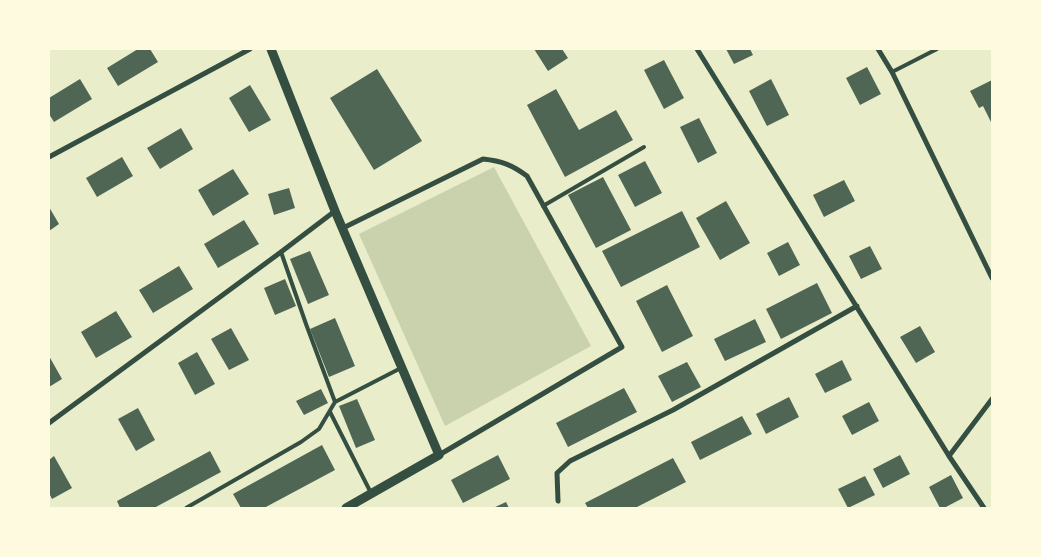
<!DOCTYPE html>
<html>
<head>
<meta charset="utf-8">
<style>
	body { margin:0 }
	#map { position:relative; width:1041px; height:557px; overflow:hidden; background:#e9edc9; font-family:"PT Serif",serif }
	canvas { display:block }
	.frame { position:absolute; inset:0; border:50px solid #fefae0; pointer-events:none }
</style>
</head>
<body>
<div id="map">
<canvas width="1041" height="557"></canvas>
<div class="frame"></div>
</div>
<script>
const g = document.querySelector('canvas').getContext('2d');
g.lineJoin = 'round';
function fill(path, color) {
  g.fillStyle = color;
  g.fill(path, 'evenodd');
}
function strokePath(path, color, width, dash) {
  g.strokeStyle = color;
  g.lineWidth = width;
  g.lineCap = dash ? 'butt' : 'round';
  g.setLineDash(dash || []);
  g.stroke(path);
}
const green = new Path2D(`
	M494,167L591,346L445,426L359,234Z`);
const building = new Path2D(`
	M138,49H150L158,62L118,86L107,68Z
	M534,49H562L568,58L548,71Z
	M726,49H750L753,55L734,64Z
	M664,60L684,98L664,109L644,70Z
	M867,67L881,94L860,105L846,78Z
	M377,69L422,141L374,170L330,98Z
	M80,79L92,99L54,122L49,114V98Z
	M771,79L789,115L767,126L749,91Z
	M992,80V124L983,106L979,108L970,91Z
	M250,85L271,120L249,132L229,98Z
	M556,89L579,130L616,110L633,140L565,177L527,105Z
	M699,118L717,153L698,163L680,127Z
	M181,128L193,149L160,169L147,148Z
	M122,157L133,176L97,197L86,178Z
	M645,161L662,193L635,207L618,175Z
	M233,169L249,194L213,216L198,190Z
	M603,177L631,230L596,248L568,195Z
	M844,180L855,201L824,217L813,195Z
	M289,188L295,208L274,215L268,194Z
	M726,201L750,243L720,260L696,218Z
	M49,207L59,224L49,231Z
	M682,211L700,247L621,287L602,251Z
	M244,220L259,244L218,268L204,244Z
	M788,242L800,265L779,276L767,253Z
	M870,246L882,269L861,279L849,256Z
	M310,251L329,295L308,304L290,259Z
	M179,266L193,289L153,313L139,290Z
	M285,279L296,306L275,315L264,288Z
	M817,283L832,313L781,339L766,309Z
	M667,285L693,336L662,352L636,301Z
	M116,311L132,337L96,358L81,332Z
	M335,318L355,366L329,377L310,329Z
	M755,319L766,342L725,361L714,339Z
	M920,326L935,352L916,363L900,337Z
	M231,328L249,360L229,370L211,339Z
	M197,352L215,384L195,395L178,363Z
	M49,356L62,379L49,387Z
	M842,360L852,380L825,393L815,374Z
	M687,362L701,387L672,402L658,376Z
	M624,388L637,412L568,447L556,423Z
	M321,389L328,403L304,415L296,401Z
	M789,397L799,417L766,434L756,414Z
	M357,399L375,440L356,448L339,406Z
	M869,402L879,421L852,435L842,416Z
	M138,408L155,440L136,451L118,419Z
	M742,416L752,434L700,460L691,442Z
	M322,445L335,470L264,508H241L233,494Z
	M210,451L221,472L154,508H120L117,501Z
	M498,455L510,479L463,503L451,480Z
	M900,455L910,474L883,488L873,469Z
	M54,456L72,488L52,499L49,493V460Z
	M673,458L686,482L635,508H588L585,503Z
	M951,475L963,498L944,508H940L929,487Z
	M865,476L875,495L848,508L838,489Z
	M506,502L509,508H493Z`);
const service = new Path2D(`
	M892,72L937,49
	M543,206L644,147
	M281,252L306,324L335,402
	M330,412L371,493
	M186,508L301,442L319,429L335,402L401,368`);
const minor = new Path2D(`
	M697,49L949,456L984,508
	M878,49L892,72L992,278
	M49,157L250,49
	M343,228L483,159C502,161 512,165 527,176L622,347L439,455
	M49,423L281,252L335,211
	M949,456L992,399
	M558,501L557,473L570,461L673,410L857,306`);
const tertiary = new Path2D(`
	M271,49L335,211L439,455L346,508`);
fill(green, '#cad2ad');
fill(building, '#4f6655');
strokePath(service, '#344e41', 4);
strokePath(minor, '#344e41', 5);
strokePath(tertiary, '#344e41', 9);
</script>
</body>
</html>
